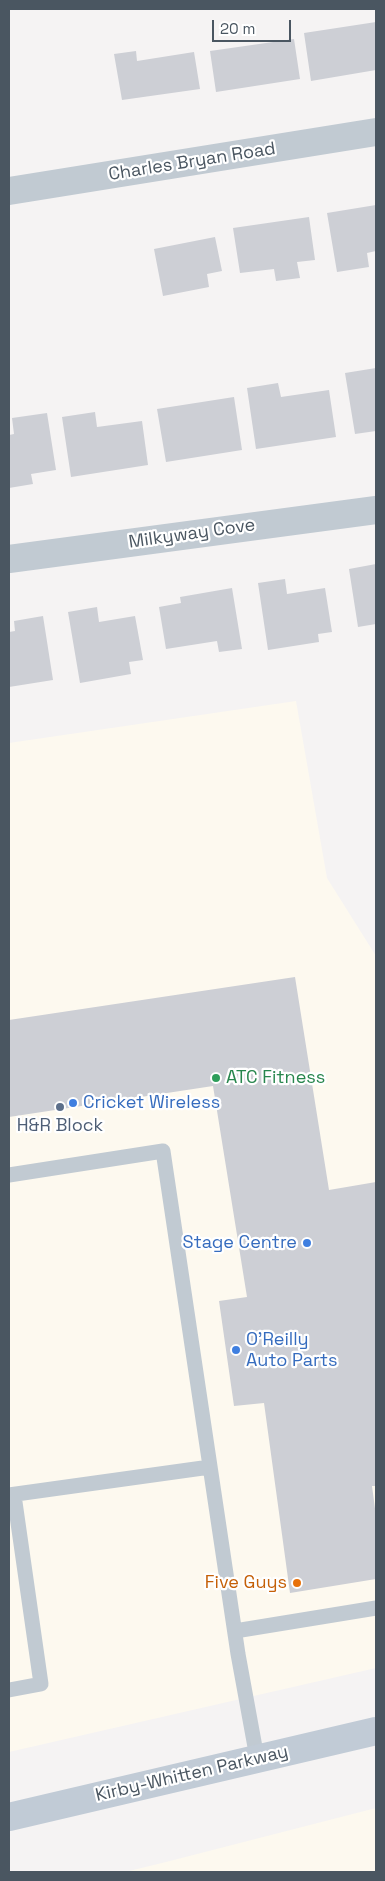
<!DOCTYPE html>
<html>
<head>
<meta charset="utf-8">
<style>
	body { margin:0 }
	#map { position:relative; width:385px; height:1881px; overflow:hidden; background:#f5f3f3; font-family:"Space Grotesk",sans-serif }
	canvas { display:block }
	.frame { position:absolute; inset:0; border:10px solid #4a5661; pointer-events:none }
	.scale { position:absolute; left:212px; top:20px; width:79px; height:22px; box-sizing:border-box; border:2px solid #4a5661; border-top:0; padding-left:6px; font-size:15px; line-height:18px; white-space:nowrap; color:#4a5661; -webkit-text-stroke:4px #fff; paint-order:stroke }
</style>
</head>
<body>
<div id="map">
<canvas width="385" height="1881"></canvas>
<div class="frame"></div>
<div class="scale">20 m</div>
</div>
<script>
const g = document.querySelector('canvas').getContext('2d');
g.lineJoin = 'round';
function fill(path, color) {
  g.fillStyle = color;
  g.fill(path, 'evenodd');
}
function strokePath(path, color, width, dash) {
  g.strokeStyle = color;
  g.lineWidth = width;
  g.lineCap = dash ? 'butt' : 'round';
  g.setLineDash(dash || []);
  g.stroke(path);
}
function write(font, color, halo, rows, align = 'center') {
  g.font = font + ' "Space Grotesk",sans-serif';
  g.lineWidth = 4.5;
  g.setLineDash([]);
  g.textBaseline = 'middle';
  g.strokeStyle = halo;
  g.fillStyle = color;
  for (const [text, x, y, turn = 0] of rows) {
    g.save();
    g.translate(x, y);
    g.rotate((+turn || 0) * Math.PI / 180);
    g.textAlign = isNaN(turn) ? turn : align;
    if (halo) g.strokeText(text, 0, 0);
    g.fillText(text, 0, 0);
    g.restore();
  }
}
const commercial = new Path2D(`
	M296,701L327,878L376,956V1668L9,1752V743Z
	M376,1808V1872H125L166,1862Z`);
const building = new Path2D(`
	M376,22V70L311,81L304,33Z
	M294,39L300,79L216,92L210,51Z
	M136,51L137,61L194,52L200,89L122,100L114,54Z
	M376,205V251L367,253L369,267L337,272L327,213Z
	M309,217L315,260L297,262L300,278L276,281L274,269L240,273L233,228Z
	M215,237L222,271L207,274L209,287L163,296L154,249Z
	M376,368V431L355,434L345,373Z
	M278,383L281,397L329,390L336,437L256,449L247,388Z
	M234,397L242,450L166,462L157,409Z
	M95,412L97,427L142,421L148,465L71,477L62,417Z
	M47,413L56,470L31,474L33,484L9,488V435L14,434L12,418Z
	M376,564V624L358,627L349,569Z
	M285,579L287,594L325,588L332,632L318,634L319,642L268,650L258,583Z
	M232,588L242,649L219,652L217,641L166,649L159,607L181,603L180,597Z
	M97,607L99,622L135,616L143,660L129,662L131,674L80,683L68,612Z
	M43,616L53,680L9,687V632L15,631L14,621Z
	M295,977L329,1190L376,1182V1486H372L376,1516V1579L290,1593L264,1403L234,1406L219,1301L247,1297L213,1086L9,1117V1020Z`);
const service = new Path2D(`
	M9,1175L163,1151L238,1654L257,1758
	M9,1495L210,1467
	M235,1631L376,1608
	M9,1690L41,1684L14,1495`);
const minor = new Path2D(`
	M9,191L376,132
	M9,559L376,510`);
const secondary = new Path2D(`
	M9,1817L376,1731`);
const markers = [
	[216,1078,5,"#2e9e5b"],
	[73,1103,5,"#3f7fe0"],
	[60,1107,5,"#5c6f8a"],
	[307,1243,5,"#3f7fe0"],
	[236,1350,5,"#3f7fe0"],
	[297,1583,5,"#e8710a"]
];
const streetNames = [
	["Charles Bryan Road",192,162,-9],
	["Milkyway Cove",192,534,-8],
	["Kirby-Whitten Parkway",192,1774,-13]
];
const leisureNames = [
	["ATC Fitness",226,1078]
];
const shopNames = [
	["Cricket Wireless",83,1103],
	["Stage Centre",297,1243,"right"],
	["O'Reilly",246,1340],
	["Auto Parts",246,1361]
];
const serviceNames = [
	["H&R Block",60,1126]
];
const foodNames = [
	["Five Guys",287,1583]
];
fill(commercial, '#fdf9ef');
fill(building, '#cdcfd5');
strokePath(service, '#c1cad2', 15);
strokePath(minor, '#c1cad2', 28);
strokePath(secondary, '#c1cbd6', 28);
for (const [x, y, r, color] of markers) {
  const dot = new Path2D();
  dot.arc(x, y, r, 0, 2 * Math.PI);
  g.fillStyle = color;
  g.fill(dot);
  strokePath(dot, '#fff', 2);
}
write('18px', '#4a5661', '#fff', streetNames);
write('18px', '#27864d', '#fff', leisureNames, 'left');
write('18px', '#366cbe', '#fff', shopNames, 'left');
write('18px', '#4e5e75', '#fff', serviceNames);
write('18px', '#c56008', '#fff', foodNames, 'right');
</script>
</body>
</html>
